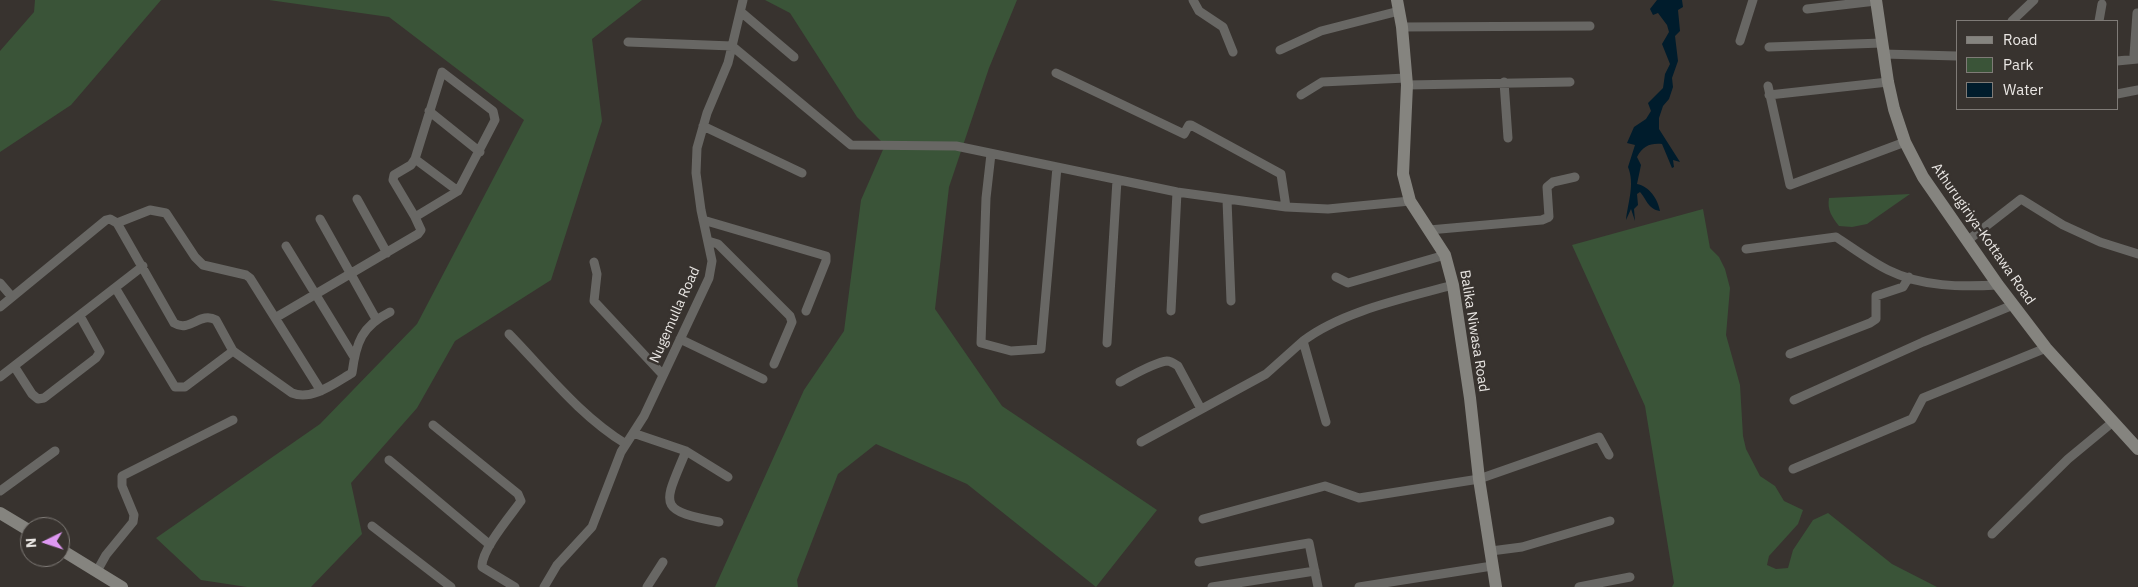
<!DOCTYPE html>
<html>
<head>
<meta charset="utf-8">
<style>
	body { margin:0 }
	#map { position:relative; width:2138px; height:587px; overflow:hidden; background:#38332f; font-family:"IBM Plex Sans",sans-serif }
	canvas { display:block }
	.legend { position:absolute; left:1956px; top:20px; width:162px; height:90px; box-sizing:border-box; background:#38332f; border:1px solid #7f7b77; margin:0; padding:6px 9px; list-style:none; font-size:15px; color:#eae7e4 }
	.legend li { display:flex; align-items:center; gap:10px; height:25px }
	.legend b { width:25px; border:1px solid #7f7b77 }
	.north { position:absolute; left:20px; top:517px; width:50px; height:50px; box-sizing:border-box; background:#38332f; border:1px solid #7f7b77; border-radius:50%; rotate:266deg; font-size:14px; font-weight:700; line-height:20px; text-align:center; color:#eae7e4 }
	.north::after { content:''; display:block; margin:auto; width:18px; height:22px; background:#de98f2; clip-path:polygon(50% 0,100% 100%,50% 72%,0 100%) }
</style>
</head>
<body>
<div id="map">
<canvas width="2138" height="587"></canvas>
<ul class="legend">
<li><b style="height:6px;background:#85847f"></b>Road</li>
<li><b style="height:14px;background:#3a5438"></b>Park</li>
<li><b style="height:14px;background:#001c2c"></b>Water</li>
</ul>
<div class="north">N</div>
</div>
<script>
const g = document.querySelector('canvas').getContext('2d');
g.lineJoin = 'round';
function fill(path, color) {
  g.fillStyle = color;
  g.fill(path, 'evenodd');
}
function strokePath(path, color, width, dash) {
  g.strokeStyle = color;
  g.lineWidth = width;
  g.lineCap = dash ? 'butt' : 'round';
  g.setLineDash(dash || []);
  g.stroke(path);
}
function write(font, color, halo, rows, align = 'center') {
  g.font = font + ' "IBM Plex Sans",sans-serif';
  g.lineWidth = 5;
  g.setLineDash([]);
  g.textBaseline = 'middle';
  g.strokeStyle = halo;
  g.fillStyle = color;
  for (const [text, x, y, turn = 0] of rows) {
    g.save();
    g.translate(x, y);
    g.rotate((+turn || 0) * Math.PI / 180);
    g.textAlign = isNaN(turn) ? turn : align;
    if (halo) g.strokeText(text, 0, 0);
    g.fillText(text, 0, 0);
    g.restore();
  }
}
const green = new Path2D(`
	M35,0H161L71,105L0,152V51L34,12Z
	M269,0H642L592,39L602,121L551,280L455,341L417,408L351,483L362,534L311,587H247L201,580L156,538L320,424L417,324L524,120L389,17Z
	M765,0H1017L989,68L949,187L935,309L1002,406L1157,510L1096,587L967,484L876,444L838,474L797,580L798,587H715L804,390L844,331L861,200L885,145L857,117L790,13Z
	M1910,194L1867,224L1852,227L1839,226C1832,217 1827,210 1829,198Z
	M1703,209L1710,248L1719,257L1725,269L1730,288L1726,335L1740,385L1743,436L1746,449L1760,476L1775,486L1784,501L1803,510L1798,524L1769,556L1767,565L1776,569L1788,568L1793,550L1813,520L1828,513L1892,564L1937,587H1672L1674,583L1645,406L1572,245Z`);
const water = new Path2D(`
	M1657,0H1682L1683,7L1678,10L1680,31L1675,36L1678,61L1672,78L1673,87L1669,99L1663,106L1659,118V129L1680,162L1673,160L1674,167L1672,168L1662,144C1650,143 1643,146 1637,157L1641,165L1637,184C1649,186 1658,199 1660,211C1648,209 1647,200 1640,192L1637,194L1638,205L1634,209L1635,221L1631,209L1626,220C1628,202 1635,184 1628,167L1635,145L1627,143L1634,127L1646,119L1651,111L1648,103L1663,88L1665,74L1670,64L1662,44L1669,32L1667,25L1658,13L1653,15L1650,9Z`);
const street = new Path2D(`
	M1193,0L1199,11L1223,27L1233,52
	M1807,9L1876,1
	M741,12L794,57
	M2137,13L2134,55L2138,54
	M2012,21L2034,0
	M2099,21L2102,4
	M1402,27L1590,26
	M1740,41L1753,0
	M628,42L732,46L851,145L956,146L1177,192L1286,207L1328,209L1410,201
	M1769,47L1882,43
	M1280,50L1321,31L1399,11
	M1883,54L1957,56
	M2117,61L2138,59
	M1056,73L1184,134L1189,125H1191L1281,174L1286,207
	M1504,82L1508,138
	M1407,85L1570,82
	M1768,86L1790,185L1905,142
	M2117,94L2138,90
	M1301,95L1322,82L1406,78
	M1769,95L1888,82
	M429,111L480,152
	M703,126L802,173
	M991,154L986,198L981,343L1011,351L1041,349L1057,167
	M415,159L458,191
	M357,199L387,253
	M1227,200L1231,301
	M320,219L376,319
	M703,220L826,256V261L806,311
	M117,223L150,210L166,213L195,257L203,265L246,275L250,278L321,391
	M1429,230L1542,220L1549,217L1547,187L1553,182L1575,177
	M708,241L718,244L790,316L792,322L774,364
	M1967,241L2021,199L2063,225L2100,242L2138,254
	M286,246L354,357
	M1746,249L1836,237C1853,248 1870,261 1888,270C1922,287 1961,287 1998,285
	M594,262L597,274L594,301L663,375
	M1336,277L1348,283L1445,255
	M0,283L12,297
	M116,289L175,387H185L233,351
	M0,307L106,220L110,219L117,223L174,323C190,333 200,311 216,320L233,351L292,393C312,401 335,383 352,373C356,342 362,326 390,312
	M1171,311L1177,192
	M275,318L418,234L421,230L415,217L393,180L394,175L411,165L415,159L442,72L493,111L495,120L458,191L415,217
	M509,334C546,372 580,416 626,444
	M680,339L763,379
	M1107,343L1117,180
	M1790,354L1870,323L1876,319V296L1903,287L1909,277
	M14,366L32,394L38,399L44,398L96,358L100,352L80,316
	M0,377L143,266
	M1120,382C1131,376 1155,362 1167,361C1171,361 1175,364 1178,366L1201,409
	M1794,400L1923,342L2013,305
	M1326,422L1303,341C1342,311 1406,298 1453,285
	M433,425L518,494L521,501C511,515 481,550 482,567L515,587
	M633,433L686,451L728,477
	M1141,442L1266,374L1303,341
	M686,451C664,505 655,510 719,522
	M389,460L490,545
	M1793,469L1912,419L1923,398L2046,348
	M0,491L55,451
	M1203,519L1325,486L1359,498L1479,479L1599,437L1609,455
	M372,526L451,587
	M1992,534L2068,459L2114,421
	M1491,551L1522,547L1610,521
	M1199,562L1309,543L1318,587
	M97,571L106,555L133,522L134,515L122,486V476L233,420
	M544,587L557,565L592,527L621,452L644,416L709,278L712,261L701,210L696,173L697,148L707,113L728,63L743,0
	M647,587L663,562
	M1212,587L1315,571
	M1359,587L1492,566
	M1579,587L1630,577`);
const secondary = new Path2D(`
	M1397,0L1402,27L1407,85L1403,174L1410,201L1445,255L1453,285L1470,398L1479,479L1496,587
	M1876,0L1888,82L1894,109L1905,142L1923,177L1998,285L2046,348L2138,449
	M0,513L30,531
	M60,549L122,587`);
const streetNames = [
	["Athurugiriya-Kottawa Road",1983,234,55],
	["Nugemulla Road",675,315,-66],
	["Balika Niwasa Road",1474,331,81]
];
fill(green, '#3a5438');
fill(water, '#001c2c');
strokePath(street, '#686764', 9);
strokePath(secondary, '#85847f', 12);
write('14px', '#eae7e4', '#38332f', streetNames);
</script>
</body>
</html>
